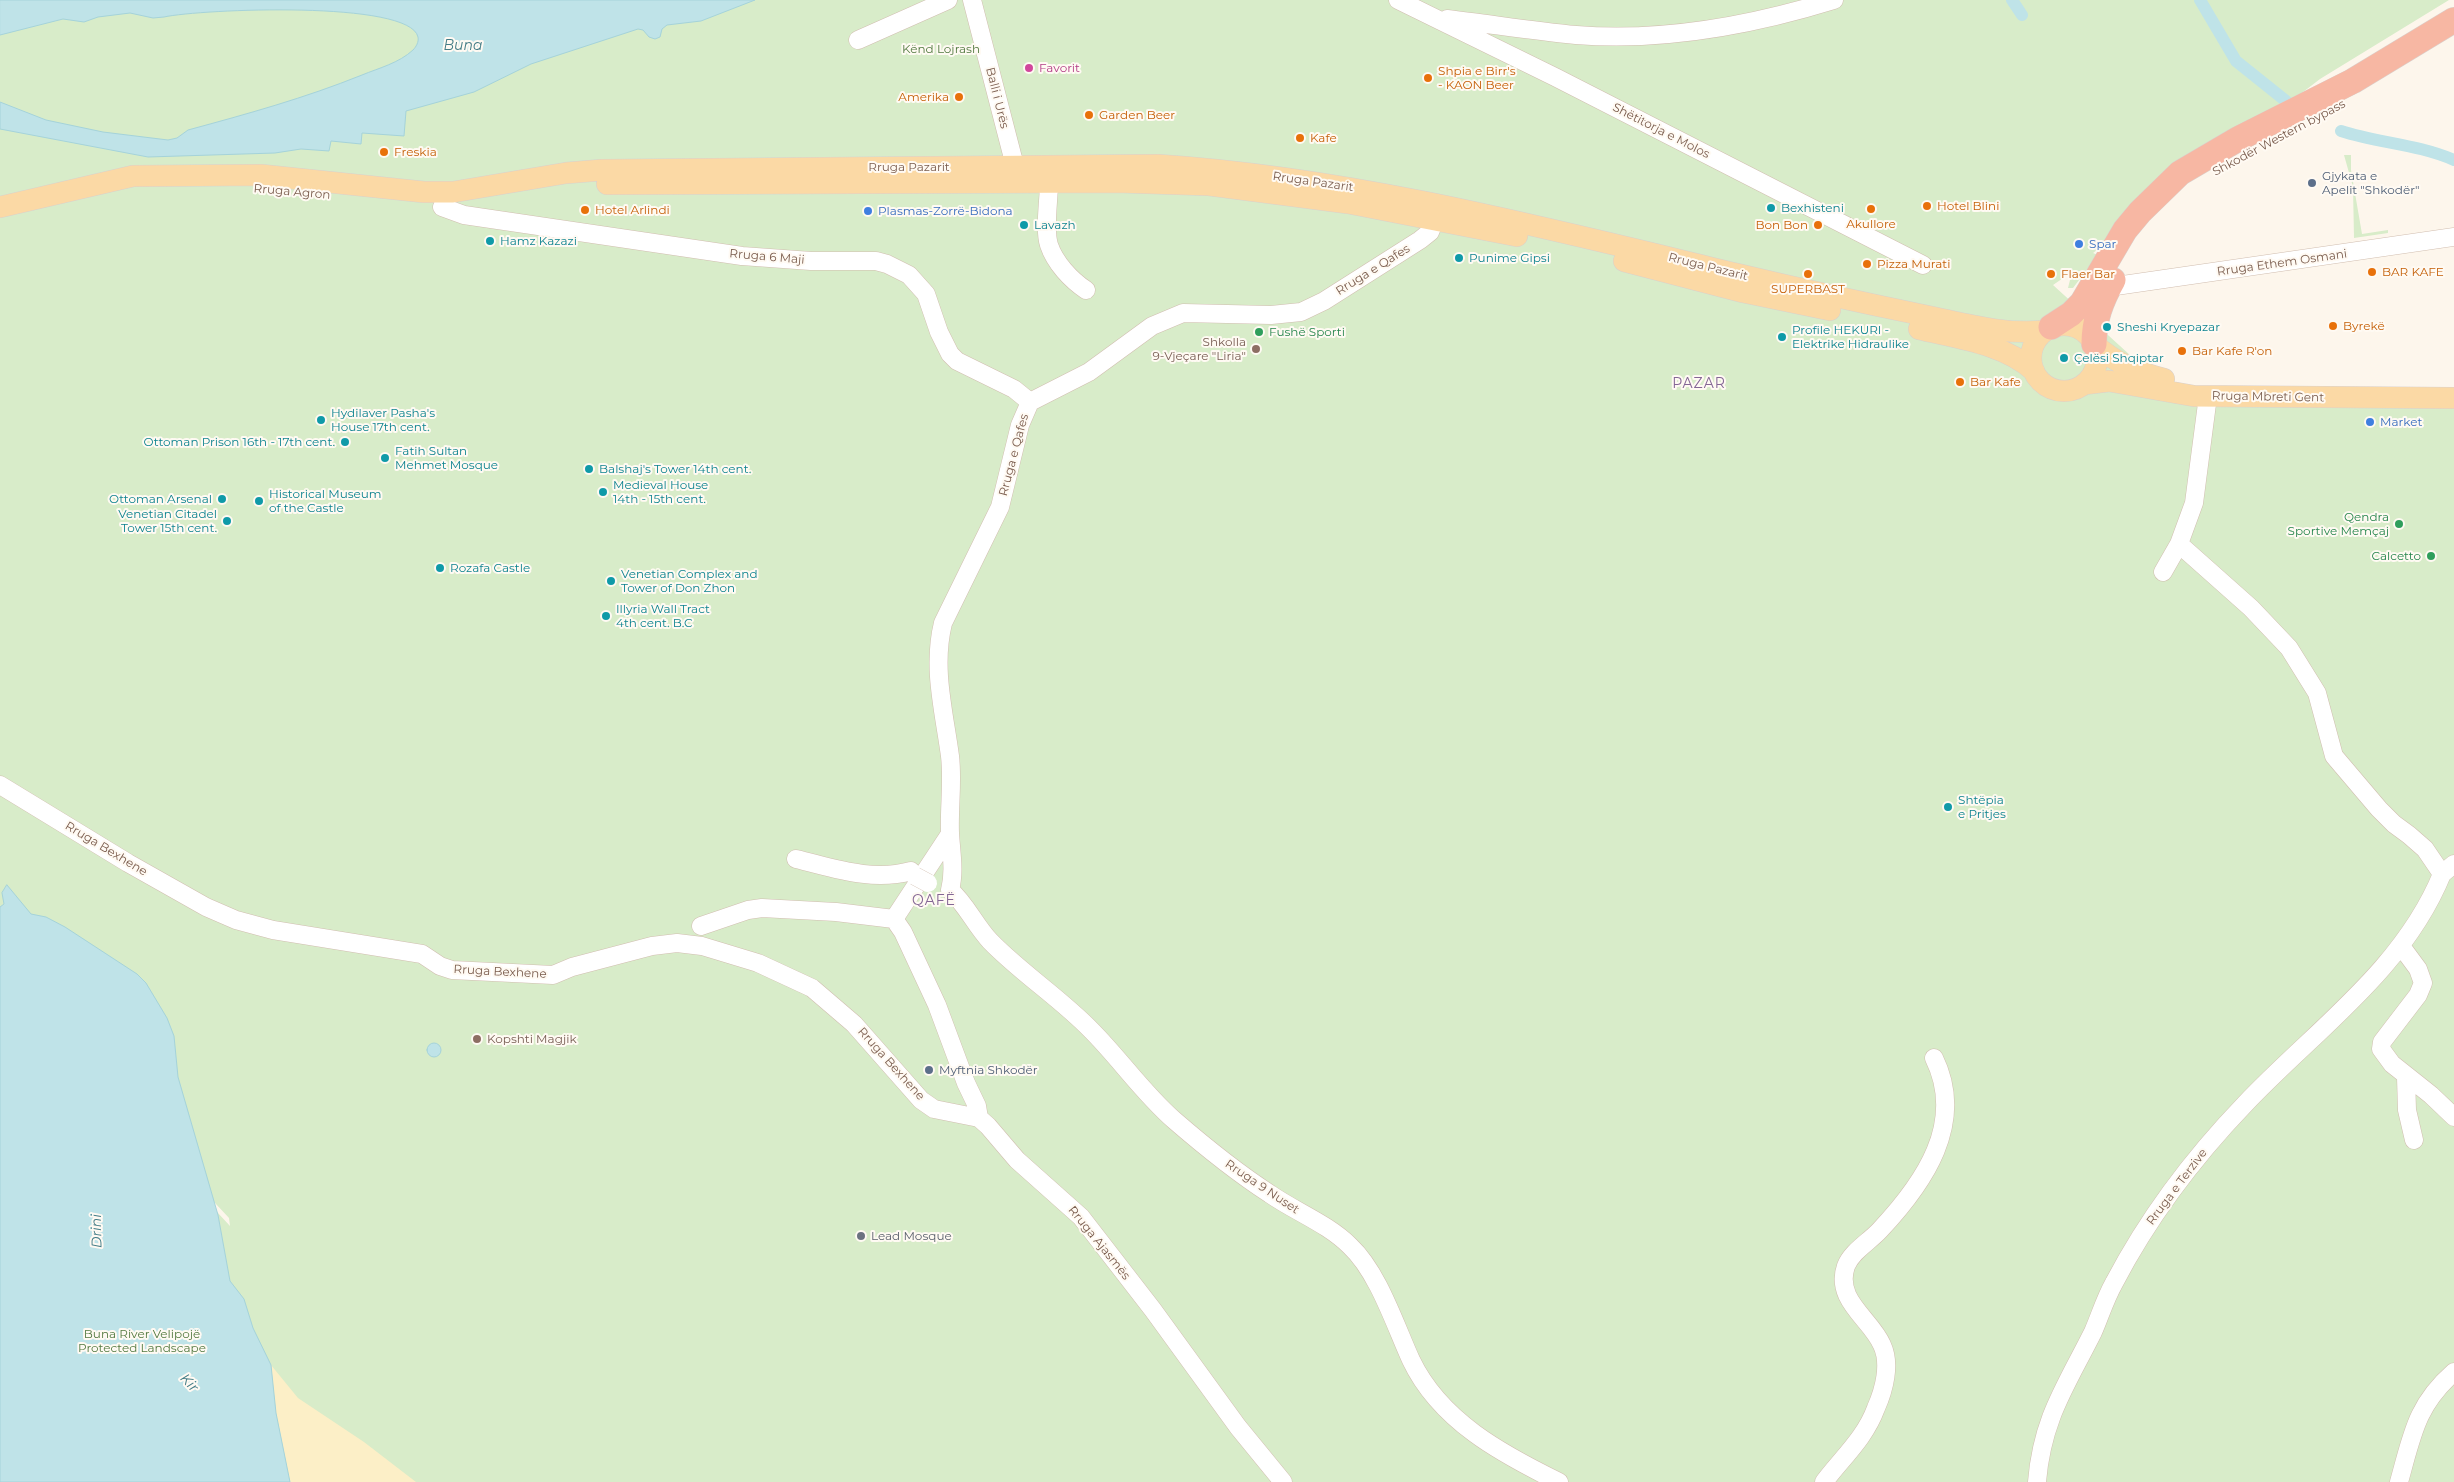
<!DOCTYPE html>
<html>
<head>
<meta charset="utf-8">
<style>
	body { margin:0 }
	canvas { display:block; background:#fdf6ec }
</style>
</head>
<body>
<canvas width="2454" height="1482"></canvas>
<script>
const g = document.querySelector('canvas').getContext('2d');
g.lineJoin = 'round';
function fill(path, color) {
  g.fillStyle = color;
  g.fill(path, 'evenodd');
}
function strokePath(path, color, width, dash) {
  g.strokeStyle = color;
  g.lineWidth = width;
  g.lineCap = dash ? 'butt' : 'round';
  g.setLineDash(dash || []);
  g.stroke(path);
}
function write(font, color, halo, rows, align = 'center') {
  g.font = font + ' Montserrat,sans-serif';
  g.lineWidth = 4;
  g.setLineDash([]);
  g.textBaseline = 'middle';
  g.strokeStyle = halo;
  g.fillStyle = color;
  for (const [text, x, y, turn = 0] of rows) {
    g.save();
    g.translate(x, y);
    g.rotate((+turn || 0) * Math.PI / 180);
    g.textAlign = isNaN(turn) ? turn : align;
    if (halo) g.strokeText(text, 0, 0);
    g.fillText(text, 0, 0);
    g.restore();
  }
}
const green = new Path2D(`
	M0,0H2449L2320,79L2093,253L2098,255L2073,288H2068L2072,272L2053,285L2175,396L2454,397V1482H0V977L230,1226L229,1218L0,972Z
	M2344,155H2351V170L2362,234L2388,230V233L2354,238L2353,187Z`);
const sand = new Path2D(`
	M271,1365L298,1398L364,1442L416,1482H290L276,1413Z`);
const water = new Path2D(`
	M0,0H755L701,21L667,25L662,29L660,37L655,39L649,37L643,30L638,29L531,64L474,92L406,111L404,136L362,133L361,144L331,141L329,151L301,149L275,153L148,157L0,129V102L46,120L103,132L168,140L177,138L188,130C247,114 305,98 362,75C379,68 399,63 413,50C416,47 419,42 418,37C410,0 201,9 164,17L153,18L130,13L98,17L84,22L63,19L0,35Z
	M7,885L31,914L46,917L65,927L137,974L146,983L167,1018L174,1036L178,1077L218,1215L230,1281L244,1299L253,1328L271,1365L276,1413L290,1482H0V907L4,904L2,893Z
	M427 1050a7 7 0 1 1 14 0a7 7 0 1 1-14 0Z`);
const canal = new Path2D(`
	M2012,0L2022,15
	M2200,0L2236,61L2286,101
	M2341,131C2378,143 2417,144 2454,160`);
const minor = new Path2D(`
	M972,0L1015,166
	M1398,0L1555,77L1923,265
	M1447,19C1490,24 1533,31 1576,35C1664,42 1750,26 1834,0
	M858,40L948,0
	M1049,183C1049,199 1044,230 1049,245C1055,263 1071,280 1086,290
	M442,207L464,215L742,256L811,261H876L887,264L909,275L926,294L939,332L950,354L957,361L1014,389L1030,402
	M2109,287L2454,237
	M2179,544L2251,608L2289,648L2317,693L2334,756L2379,809L2394,824L2409,835L2425,849L2442,874
	M2163,572L2179,544L2194,503L2208,396
	M0,785L128,863L206,907L236,920L273,930L422,954L440,966L452,970L553,975L572,967L652,946L677,943L702,946L758,963L812,988L854,1024L921,1100L934,1109L979,1118
	M796,859C834,868 872,882 911,871
	M2442,874L2454,864
	M950,890C955,871 951,852 950,833C949,807 953,782 950,756C944,711 932,668 943,623L1000,507L1020,425L1030,402L1089,372L1152,326L1183,313L1271,315L1301,312L1324,301L1420,240L1430,232L1435,220
	M950,890C966,904 975,925 990,941C1021,973 1060,998 1091,1030C1120,1059 1143,1093 1174,1120C1204,1146 1236,1172 1270,1194C1296,1212 1328,1224 1350,1246C1378,1272 1395,1325 1411,1360C1440,1421 1502,1454 1559,1482
	M894,919L903,932L937,1005L966,1083L977,1106L979,1118L988,1126L1017,1160L1081,1217L1153,1310L1238,1427L1283,1482
	M894,919L950,834
	M701,926L748,910L762,908L836,912L894,919
	M2401,946L2418,969L2423,983L2418,995L2382,1042L2381,1049L2392,1064L2431,1095L2454,1117
	M2406,1077L2407,1110L2414,1140
	M1824,1482C1843,1457 1865,1438 1876,1408C1884,1390 1891,1364 1882,1345C1871,1319 1834,1300 1846,1266C1852,1251 1869,1242 1880,1230C1924,1183 1966,1123 1934,1058
	M2037,1482C2042,1419 2066,1386 2093,1332C2100,1316 2105,1299 2114,1283C2148,1218 2194,1157 2245,1104C2314,1031 2403,970 2442,874
	M2399,1482C2412,1436 2416,1405 2454,1372`);
const major = new Path2D(`
	M607,184L1117,182L1209,185L1348,203L1517,236
	M0,207L133,176L261,175L424,192H453L566,173L602,170L1158,165C1355,178 1546,228 1737,274C1800,289 1864,303 1927,316C1966,324 2004,335 2044,331
	M1624,261L1743,292L1830,310
	M2031 358a33 33 0 1 1 66 0a33 33 0 1 1-66 0Z
	M1919,329C1957,338 2005,344 2034,371
	M2094,344C2116,363 2136,372 2164,379
	M2084,384L2109,381L2194,396L2454,398`);
const highway = new Path2D(`
	M2051,327L2071,314L2082,303L2125,230L2140,212L2180,173L2238,139L2353,81L2454,20
	M2094,344C2094,320 2101,301 2113,280`);
const minorBridge = new Path2D(`
	M915,876L928,883`);
const markers = [
	[1029,68,5,"#d1479c"],
	[1428,78,5,"#e8710a"],
	[959,97,5,"#e8710a"],
	[1089,115,5,"#e8710a"],
	[1300,138,5,"#e8710a"],
	[384,152,5,"#e8710a"],
	[2312,183,5,"#5c6f8a"],
	[1927,206,5,"#e8710a"],
	[1771,208,5,"#0f9aa8"],
	[1871,209,5,"#e8710a"],
	[585,210,5,"#e8710a"],
	[868,211,5,"#3f7fe0"],
	[1024,225,5,"#0f9aa8"],
	[1818,225,5,"#e8710a"],
	[490,241,5,"#0f9aa8"],
	[2079,244,5,"#3f7fe0"],
	[1459,258,5,"#0f9aa8"],
	[1867,264,5,"#e8710a"],
	[2372,272,5,"#e8710a"],
	[1808,274,5,"#e8710a"],
	[2051,274,5,"#e8710a"],
	[2333,326,5,"#e8710a"],
	[2107,327,5,"#0f9aa8"],
	[1259,332,5,"#2e9e5b"],
	[1782,337,5,"#0f9aa8"],
	[1256,349,5,"#8d6e63"],
	[2182,351,5,"#e8710a"],
	[2064,358,5,"#0f9aa8"],
	[1960,382,5,"#e8710a"],
	[321,420,5,"#0f9aa8"],
	[2370,422,5,"#3f7fe0"],
	[345,442,5,"#0f9aa8"],
	[385,458,5,"#0f9aa8"],
	[589,469,5,"#0f9aa8"],
	[603,492,5,"#0f9aa8"],
	[222,499,5,"#0f9aa8"],
	[259,501,5,"#0f9aa8"],
	[227,521,5,"#0f9aa8"],
	[2399,524,5,"#2e9e5b"],
	[2431,556,5,"#2e9e5b"],
	[440,568,5,"#0f9aa8"],
	[611,581,5,"#0f9aa8"],
	[606,616,5,"#0f9aa8"],
	[1948,807,5,"#0f9aa8"],
	[477,1039,5,"#8d6e63"],
	[929,1070,5,"#5c6f8a"],
	[861,1236,5,"#6b7280"]
];
const parkNames = [
	["Kënd Lojrash",941,49],
	["Buna River Velipojë",142,1334],
	["Protected Landscape",142,1348]
];
const hotelNames = [
	["Favorit",1039,68]
];
const foodNames = [
	["Shpia e Birr's",1438,71],
	["- KAON Beer",1438,85],
	["Amerika",949,97,"right"],
	["Garden Beer",1099,115],
	["Kafe",1310,138],
	["Freskia",394,152],
	["Hotel Blini",1937,206],
	["Hotel Arlindi",595,210],
	["Akullore",1871,224,"center"],
	["Bon Bon",1808,225,"right"],
	["Pizza Murati",1877,264],
	["BAR KAFE",2382,272],
	["Flaer Bar",2061,274],
	["SUPERBAST",1808,289,"center"],
	["Byrekë",2343,326],
	["Bar Kafe R'on",2192,351],
	["Bar Kafe",1970,382]
];
const streetNames = [
	["Balli i Urës",997,98,76],
	["Shëtitorja e Molos",1661,131,27],
	["Shkodër Western bypass",2279,138,-28],
	["Rruga Pazarit",909,167],
	["Rruga Pazarit",1313,182,8],
	["Rruga Agron",292,192,5],
	["Rruga 6 Maji",767,257,5],
	["Rruga Ethem Osmani",2282,263,-8],
	["Rruga Pazarit",1708,267,14],
	["Rruga e Qafes",1373,270,-32],
	["Rruga Mbreti Gent",2268,397,1],
	["Rruga e Qafes",1014,455,-75],
	["Rruga Bexhene",106,849,31],
	["Rruga Bexhene",500,972,3],
	["Rruga Bexhene",891,1064,48],
	["Rruga 9 Nuset",1262,1187,34],
	["Rruga e Terzive",2177,1187,-53],
	["Rruga Ajasmës",1099,1243,51]
];
const serviceNames = [
	["Gjykata e",2322,176],
	["Apelit \"Shkodër\"",2322,190],
	["Myftnia Shkodër",939,1070]
];
const cultureNames = [
	["Bexhisteni",1781,208],
	["Lavazh",1034,225],
	["Hamz Kazazi",500,241],
	["Punime Gipsi",1469,258],
	["Sheshi Kryepazar",2117,327],
	["Profile HEKURI -",1792,330],
	["Elektrike Hidraulike",1792,344],
	["Çelësi Shqiptar",2074,358],
	["Hydilaver Pasha's",331,413],
	["House 17th cent.",331,427],
	["Ottoman Prison 16th - 17th cent.",335,442,"right"],
	["Fatih Sultan",395,451],
	["Mehmet Mosque",395,465],
	["Balshaj's Tower 14th cent.",599,469],
	["Medieval House",613,485],
	["14th - 15th cent.",613,499],
	["Historical Museum",269,494],
	["of the Castle",269,508],
	["Ottoman Arsenal",212,499,"right"],
	["Venetian Citadel",217,514,"right"],
	["Tower 15th cent.",217,528,"right"],
	["Rozafa Castle",450,568],
	["Venetian Complex and",621,574],
	["Tower of Don Zhon",621,588],
	["Illyria Wall Tract",616,609],
	["4th cent. B.C",616,623],
	["Shtëpia",1958,800],
	["e Pritjes",1958,814]
];
const shopNames = [
	["Plasmas-Zorrë-Bidona",878,211],
	["Spar",2089,244],
	["Market",2380,422]
];
const leisureNames = [
	["Fushë Sporti",1269,332,"left"],
	["Qendra",2389,517],
	["Sportive Memçaj",2389,531],
	["Calcetto",2421,556]
];
const educationNames = [
	["Shkolla",1246,342],
	["9-Vjeçare \"Liria\"",1246,356],
	["Kopshti Magjik",487,1039,"left"]
];
const worshipNames = [
	["Lead Mosque",871,1236]
];
const waterNames = [
	["Buna",463,46],
	["Drini",97,1231,-91],
	["Kir",189,1383,47]
];
const neighbourhoodNames = [
	["PAZAR",1699,384],
	["QAFË",934,901]
];
fill(green, '#d8ecc9');
fill(sand, '#fcefc7');
fill(water, '#bfe3e8');
strokePath(water, '#a5d3da', 1);
strokePath(canal, '#bfe3e8', 12);
strokePath(minor, '#d1beb0', 19);
strokePath(major, '#dad1cd', 22);
strokePath(highway, '#dad1cd', 26);
strokePath(minor, '#fff', 18);
strokePath(major, '#fbd9a5', 21);
strokePath(highway, '#f7b7a3', 25);
strokePath(minorBridge, '#d1beb0', 19, []);
strokePath(minorBridge, '#fff', 18);
for (const [x, y, r, color] of markers) {
  const dot = new Path2D();
  dot.arc(x, y, r, 0, 2 * Math.PI);
  g.fillStyle = color;
  g.fill(dot);
  strokePath(dot, '#fffaf3', 2);
}
write('12px', '#537a41', '#fffaf3', parkNames);
write('12px', '#b23c85', '#fffaf3', hotelNames, 'left');
write('12px', '#c56008', '#fffaf3', foodNames, 'left');
write('12px', '#7a5c4d', '#fffaf3', streetNames);
write('12px', '#4e5e75', '#fffaf3', serviceNames, 'left');
write('12px', '#0d838f', '#fffaf3', cultureNames, 'left');
write('12px', '#366cbe', '#fffaf3', shopNames, 'left');
write('12px', '#27864d', '#fffaf3', leisureNames, 'right');
write('12px', '#785e54', '#fffaf3', educationNames, 'right');
write('12px', '#5b616d', '#fffaf3', worshipNames, 'left');
write('italic 14px', '#437c86', '#fffaf3', waterNames);
g.letterSpacing = '1px';
write('14px', '#846695', '#fffaf3', neighbourhoodNames);
g.letterSpacing = '0px';
</script>
</body>
</html>
